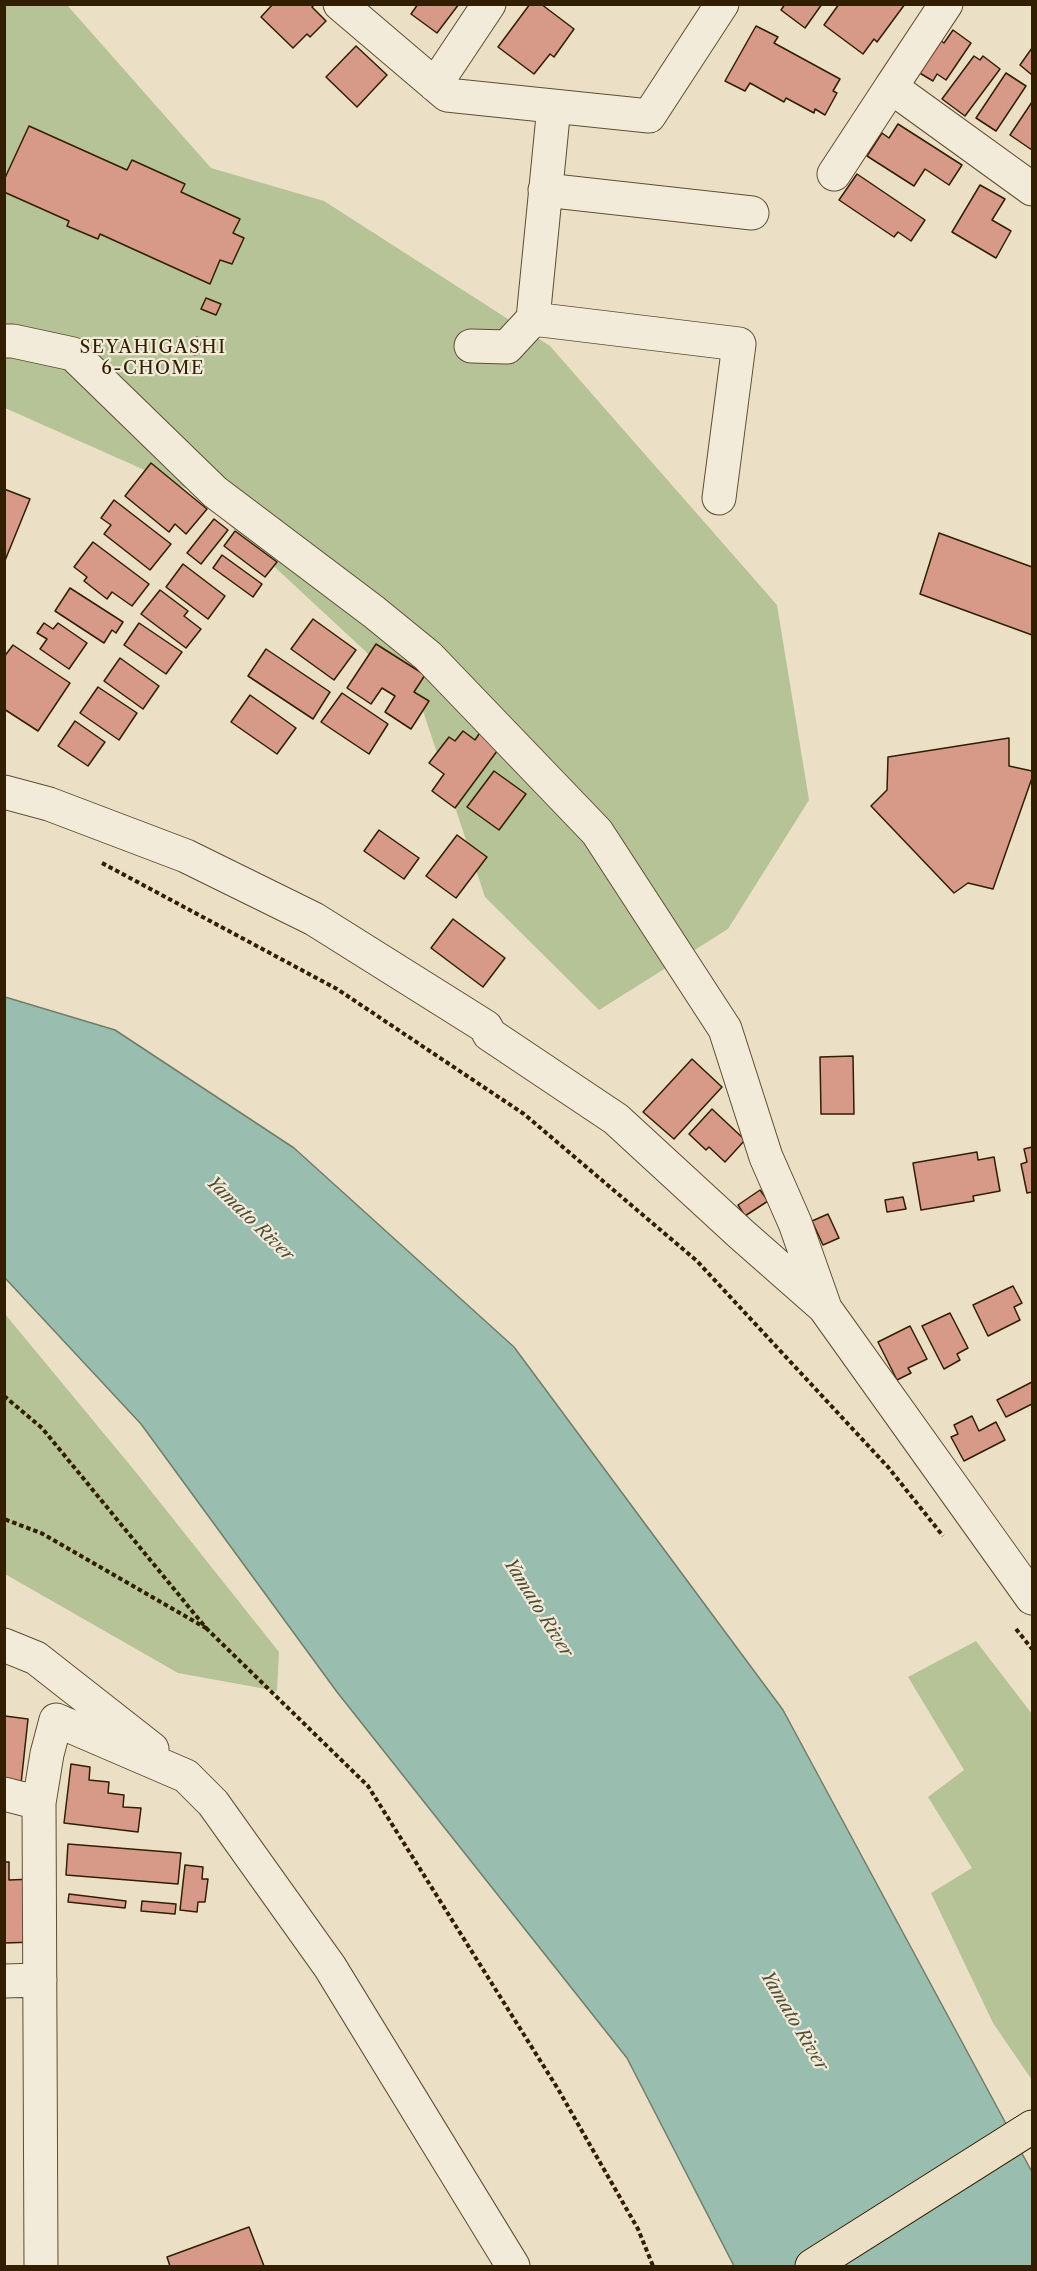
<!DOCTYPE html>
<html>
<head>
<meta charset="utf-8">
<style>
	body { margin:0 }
	#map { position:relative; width:1037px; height:2271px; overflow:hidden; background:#ebe0c5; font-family:"Libre Caslon Text",serif }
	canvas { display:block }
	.frame { position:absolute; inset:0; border:6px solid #321e00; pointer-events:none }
</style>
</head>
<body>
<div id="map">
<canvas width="1037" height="2271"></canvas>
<div class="frame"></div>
</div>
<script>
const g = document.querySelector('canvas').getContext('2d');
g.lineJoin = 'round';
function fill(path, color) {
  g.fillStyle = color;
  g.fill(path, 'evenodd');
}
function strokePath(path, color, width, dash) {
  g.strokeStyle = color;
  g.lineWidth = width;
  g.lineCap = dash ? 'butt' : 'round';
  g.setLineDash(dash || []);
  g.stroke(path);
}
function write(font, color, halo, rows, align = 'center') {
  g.font = font + ' "Libre Caslon Text",serif';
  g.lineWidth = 4.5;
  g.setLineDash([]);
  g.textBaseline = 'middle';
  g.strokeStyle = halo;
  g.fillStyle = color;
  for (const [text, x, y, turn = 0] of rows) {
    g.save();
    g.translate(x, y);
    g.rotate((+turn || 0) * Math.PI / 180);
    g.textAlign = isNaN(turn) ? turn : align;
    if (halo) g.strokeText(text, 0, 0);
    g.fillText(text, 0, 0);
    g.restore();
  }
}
const green = new Path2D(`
	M5,5H67L211,168L324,201L550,346L777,605L809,800L728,929L599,1010L485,897L420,702L194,492L5,408Z
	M5,1314L139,1476L279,1652L277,1691L178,1673L5,1574Z
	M976,1641L1032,1714V2080L993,2023L931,1893L972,1868L928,1797L964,1770L908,1677Z`);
const water = new Path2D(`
	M5,997L115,1030L294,1148L514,1347L783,1710L1032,2172V2266H734L627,2058L337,1692L141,1424L5,1278Z`);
const building = new Path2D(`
	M273,4H315L312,7L326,21L310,37L307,34L293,48L261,17Z
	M418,4H459L437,33L411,14Z
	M530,4H541L574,29L554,57L550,54L534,74L498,47Z
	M785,4H822L805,28L781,10Z
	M839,4H905L877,42L874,39L863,54L824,25Z
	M756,26L778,37L774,43L840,79L833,91L837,93L825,115L815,109L814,113L786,98L784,102L750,83L745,91L725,81Z
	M953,30L971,43L946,80L937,74L933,81L918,72L940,40L944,43Z
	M356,46L387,75L357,107L326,77Z
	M1032,48V75L1020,65Z
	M974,56L980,60L983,56L1000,69L965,116L942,99Z
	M1006,73L1026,86L996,131L976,118Z
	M1032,102V150L1010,135Z
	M898,124L962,165L949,185L925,169L914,186L867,156L882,133L889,138Z
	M29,126L127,170L132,160L185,184L181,192L240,219L233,233L244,238L232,264L220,260L210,284L100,234L98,239L67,226L69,221L4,192V180Z
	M857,174L925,220L911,241L898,232L894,237L839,200Z
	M980,185L1005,199L992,220L1011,231L996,258L952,232Z
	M206,298L221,304L216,315L201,309Z
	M197,337L202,340L195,355L190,353Z
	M151,463L207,509L186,534L175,524L169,532L125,496Z
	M4,489L30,499L4,563Z
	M114,500L171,544L150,570L104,534L111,525L101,518Z
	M214,519L228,530L201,564L187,553Z
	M235,531L277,562L265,577L224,546Z
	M939,533L1032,567V635L920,594Z
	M93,542L149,584L132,606L112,592L107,599L84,581L87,577L74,567Z
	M222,555L262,584L253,597L213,568Z
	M183,564L225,596L208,619L166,587Z
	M70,588L123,622L116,633L112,630L104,643L55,611Z
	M160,590L188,611L184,616L201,629L186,648L141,614Z
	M313,619L356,650L334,680L291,649Z
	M44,623L53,629L58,623L87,643L69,669L40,649L47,639L37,633Z
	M139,623L182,652L166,674L124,645Z
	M376,644L425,675L414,692L429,701L411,729L385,712L395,696L382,688L371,704L347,688Z
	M13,645L70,683L38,731L4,709V657Z
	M266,649L330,692L313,719L248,676Z
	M120,658L159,686L143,709L104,681Z
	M98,687L137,713L119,740L80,713Z
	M342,693L388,724L369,754L321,722Z
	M250,695L296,728L277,754L231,722Z
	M75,721L105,742L88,766L58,746Z
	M483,728L503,743L455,808L432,791L444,774L429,763L449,737L455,741L463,731L475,740Z
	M1009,738V766L1032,771V778L993,889L968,883L954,893L871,806L887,790L888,757Z
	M494,771L526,794L499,830L467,807Z
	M379,830L419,858L404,879L364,851Z
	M457,835L487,857L456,898L426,876Z
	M453,919L505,958L483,987L431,948Z
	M853,1056L854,1114H821L820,1057Z
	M692,1059L722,1087L674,1139L643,1112Z
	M712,1109L745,1140L725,1162L709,1147L706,1150L689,1134Z
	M1032,1147V1192L1027,1193L1021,1164L1027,1162L1024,1149Z
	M977,1152L978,1160L994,1157L1000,1191L973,1196L974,1201L921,1210L913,1163Z
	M760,1190L768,1201L745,1216L738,1205Z
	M903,1197L906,1209L887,1212L885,1200Z
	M828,1214L839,1238L823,1245L812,1221Z
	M1013,1286L1022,1303L1014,1307L1020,1320L988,1336L973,1305Z
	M950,1313L968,1348L957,1354L960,1360L944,1369L922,1326Z
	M910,1326L927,1359L908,1368L911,1373L897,1380L878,1342Z
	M1032,1382V1404L1006,1417L997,1400Z
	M972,1416L979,1431L996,1422L1005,1440L964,1461L951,1437L958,1434L954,1425Z
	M5,1716L28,1719L21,1784L4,1782Z
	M71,1764L90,1767L89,1780L109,1782L108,1793L124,1795L123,1807L141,1808L138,1832L64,1823Z
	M68,1844L181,1853L178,1884L66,1875Z
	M4,1862H9V1880L34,1879L35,1942L4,1943Z
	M185,1865L203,1867L202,1879H208L205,1902H198L197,1912L180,1910Z
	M69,1894L126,1901L125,1908L68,1902Z
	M142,1901L176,1904L175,1914L141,1911Z
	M249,2227L264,2266H170L167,2257Z`);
const path = new Path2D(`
	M102,863L337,989L524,1114L697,1261L888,1467L943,1536
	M4,1396L42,1428L206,1628L41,1533L4,1519
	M206,1628L368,1786L558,2089L638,2229L653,2266
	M1016,1629L1032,1649`);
const minor = new Path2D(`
	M340,4L447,95L649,116L722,4
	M435,85L489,4
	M891,87L946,4
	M554,106L533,319L739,344L719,498
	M834,174L891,87L1032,189
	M545,190L752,213
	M4,341H13L73,354L215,492L374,612L428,656L597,832L725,1029L766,1157L795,1223L824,1305
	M471,346L507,347L533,319
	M4,792L49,804L186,856L314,919L486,1027L489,1034L616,1119L741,1234L824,1307L1032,1598
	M4,1645L36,1658L152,1749
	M4,1794L39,1803L41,2266
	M39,1803L47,1754L56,1720L186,1776L213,1803L330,1967L513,2266
	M4,1981L40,1980`);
const trunk = new Path2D(`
	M812,2266L1032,2127`);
const neighbourhoodNames = [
	["SEYAHIGASHI",153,348],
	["6-CHOME",153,369]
];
const waterNames = [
	["Yamato River",250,1219,44],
	["Yamato River",538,1608,58],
	["Yamato River",794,2021,59]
];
fill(green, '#b5c396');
fill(water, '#99bdaf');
strokePath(water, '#707d69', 1.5);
fill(building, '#d79a89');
strokePath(building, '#321e00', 1.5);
strokePath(minor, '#604e31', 35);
strokePath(trunk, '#321e00', 35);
strokePath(path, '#321e00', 4, [4.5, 3]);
strokePath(minor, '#f2ebd9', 33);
strokePath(trunk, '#ebe0c5', 33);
g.letterSpacing = '1.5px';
write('18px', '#321e00', '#f2ebd9', neighbourhoodNames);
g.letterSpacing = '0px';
write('italic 18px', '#514e35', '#f2ebd9', waterNames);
</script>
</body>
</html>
